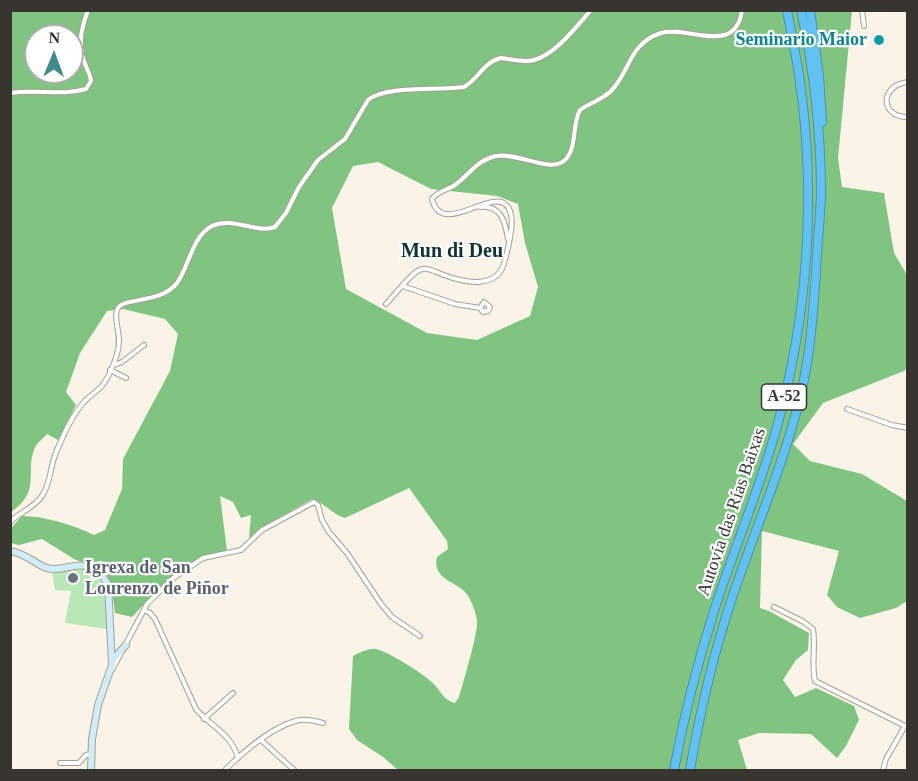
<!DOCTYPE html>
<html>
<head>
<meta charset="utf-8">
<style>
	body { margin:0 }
	#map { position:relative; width:918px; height:781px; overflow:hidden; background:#faf4e8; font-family:Georgia,serif }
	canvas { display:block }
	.frame { position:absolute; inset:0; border:12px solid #373530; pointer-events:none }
	.north { position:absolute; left:24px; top:24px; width:60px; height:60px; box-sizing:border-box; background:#fff; border:2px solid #afaeac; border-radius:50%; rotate:1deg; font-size:16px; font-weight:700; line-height:24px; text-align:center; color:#373530 }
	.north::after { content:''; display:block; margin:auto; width:21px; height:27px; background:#41898a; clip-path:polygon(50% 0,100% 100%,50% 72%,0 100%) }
</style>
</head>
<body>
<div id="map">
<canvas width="918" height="781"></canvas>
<div class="frame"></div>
<div class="north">N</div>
</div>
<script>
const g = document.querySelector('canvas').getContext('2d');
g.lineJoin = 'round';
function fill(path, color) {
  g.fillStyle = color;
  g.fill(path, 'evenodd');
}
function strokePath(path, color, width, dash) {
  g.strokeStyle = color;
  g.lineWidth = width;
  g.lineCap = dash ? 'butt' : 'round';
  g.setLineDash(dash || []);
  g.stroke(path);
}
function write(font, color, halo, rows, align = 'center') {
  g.font = font + ' Georgia,serif';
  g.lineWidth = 4.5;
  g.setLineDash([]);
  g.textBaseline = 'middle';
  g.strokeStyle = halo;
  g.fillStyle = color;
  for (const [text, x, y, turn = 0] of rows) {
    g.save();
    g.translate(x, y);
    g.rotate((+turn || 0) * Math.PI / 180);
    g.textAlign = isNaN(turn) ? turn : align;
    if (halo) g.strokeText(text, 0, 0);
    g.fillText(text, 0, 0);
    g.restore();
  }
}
const green = new Path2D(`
	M76,568L88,569L90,572L91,581L100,579L104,585L107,629L65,623L71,591L55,590L52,571Z`);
const forest = new Path2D(`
	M11,11H852L838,158L842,187L884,193L894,253L907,275V368L904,371L823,403L793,444L810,461L862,474L907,501V601L896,608L860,618L837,607L827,595L839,551L762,531L760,608L769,611L809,633L808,650L796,660L783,680L795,697L816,688L854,706L859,720L846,746L837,758L811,734L759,733L738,740L747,770H398L383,757L357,740L349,729L353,656C359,653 369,648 376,649C389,652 424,674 434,684C441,692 444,700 455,703L459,697C463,683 479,630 477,620C475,610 471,597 463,590C452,581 432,577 437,557L448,549L447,541L409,488L345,518C333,515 325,503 312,499L266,525L249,538L251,515L241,518L233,502L220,496L227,551C182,559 162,586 132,617L115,613L111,583L104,571L74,559L42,539L19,545L11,543V528L22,516C45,516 73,525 94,535L105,530L122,489L123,459L170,371L178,334L165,319L123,309L107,311L80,353L66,392L76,405L58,440L47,434C44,437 40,441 37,444C22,468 44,490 11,512ZM36,36H72V72H36ZM378,162L431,189L497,196L518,204L525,243L538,287L530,316L477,340L427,333L346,289L332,208L353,166Z`);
const street = new Path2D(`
	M862,10L864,26
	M908,82C880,85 879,117 908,117
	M10,93C36,89 62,96 86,89L91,81C90,73 85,66 83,58C78,41 82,27 88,10
	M480,207C501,205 505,221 508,239
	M403,286L455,304L480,308L483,312L488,311L490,307L484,302L480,308
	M386,304C394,296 412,271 422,269C429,267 437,273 444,275C465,283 499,290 505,260C508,248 514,226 511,215C503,174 443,243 432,199C437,191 448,190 455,185C470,174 477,160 496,156C520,152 552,175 566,159C577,147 572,124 580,110C589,103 602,100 611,91C631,71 628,44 661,33C688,25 736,57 742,10
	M114,365L122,362L144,345
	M110,370L126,378
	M847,409L892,425L908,428
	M10,522C20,512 34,508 42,496C50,484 50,471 54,458C57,449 61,441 65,432C70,422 76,410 84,402C90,395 99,391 104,383C110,375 114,364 117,354C123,337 113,320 117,310C122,296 160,305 177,283C189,267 192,236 212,226C233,216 255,234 275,227L286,213L299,187L318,160L345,139L368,100C386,85 439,91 464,87C479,79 483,62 501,58C511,59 524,63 534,60C555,55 577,26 591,10
	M774,607L804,622L813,629C816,648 811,663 815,681L905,726L908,725
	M144,610L150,613L155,619L196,709C211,727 231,733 238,758
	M112,670L147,604L172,579L203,558L241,550L262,530L314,502L318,505L322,520L329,532L347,553L381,604L392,617L420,636
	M204,719L233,693
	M261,740L294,770
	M60,763H79L86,755L91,754
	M225,770C243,752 274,725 300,720C307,719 315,721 323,723
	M883,770L886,759L905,726`);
const secondary = new Path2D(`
	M10,551C24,553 32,561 44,567C65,576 87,549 108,584L112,665L98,705L92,739L91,770
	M112,657L117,655L126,645`);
const highway = new Path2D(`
	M810,10L819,76L822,122
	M674,770C684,715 698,661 715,608C735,546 761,486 778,423C808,314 816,195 800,82C797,58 791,34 787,10
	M690,770C700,711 714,652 733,595C755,530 782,468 799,402C810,359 813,315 816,272C817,246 820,221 821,195C821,134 814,70 801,10`);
const markers = [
	[879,40,6,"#0f9aa8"],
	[73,578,6,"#6b7280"]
];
const shields = [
	[784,397,45]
];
const shieldNames = [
	["A-52",784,397]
];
const cultureNames = [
	["Seminario Maior",867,40]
];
const streetNames = [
	["Autovía das Rías Baixas",732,512,-71]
];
const worshipNames = [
	["Igrexa de San",85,568],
	["Lourenzo de Piñor",85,589]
];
const neighbourhoodNames = [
	["Mun di Deu",452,252]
];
fill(green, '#b8e8b8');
fill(forest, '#80c481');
strokePath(street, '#a59f94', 6);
strokePath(secondary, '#a59f94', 8);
strokePath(highway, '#5290ad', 10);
strokePath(street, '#fff', 4);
strokePath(secondary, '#d0ecfb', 6);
strokePath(highway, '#61c1f1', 8);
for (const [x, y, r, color] of markers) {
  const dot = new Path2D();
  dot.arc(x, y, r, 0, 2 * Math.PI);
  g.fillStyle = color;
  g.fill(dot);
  strokePath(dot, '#fff', 2);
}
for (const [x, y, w] of shields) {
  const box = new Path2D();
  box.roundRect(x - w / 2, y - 13, w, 26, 4.5);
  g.fillStyle = '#fff';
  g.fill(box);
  strokePath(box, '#373530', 1.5);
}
write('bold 16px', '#373530', null, shieldNames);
write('bold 18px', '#0d838f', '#fff', cultureNames, 'right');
write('18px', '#373530', '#fff', streetNames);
write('bold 18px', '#5b616d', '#fff', worshipNames, 'left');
write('bold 20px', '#0f3233', '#fff', neighbourhoodNames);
</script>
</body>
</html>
